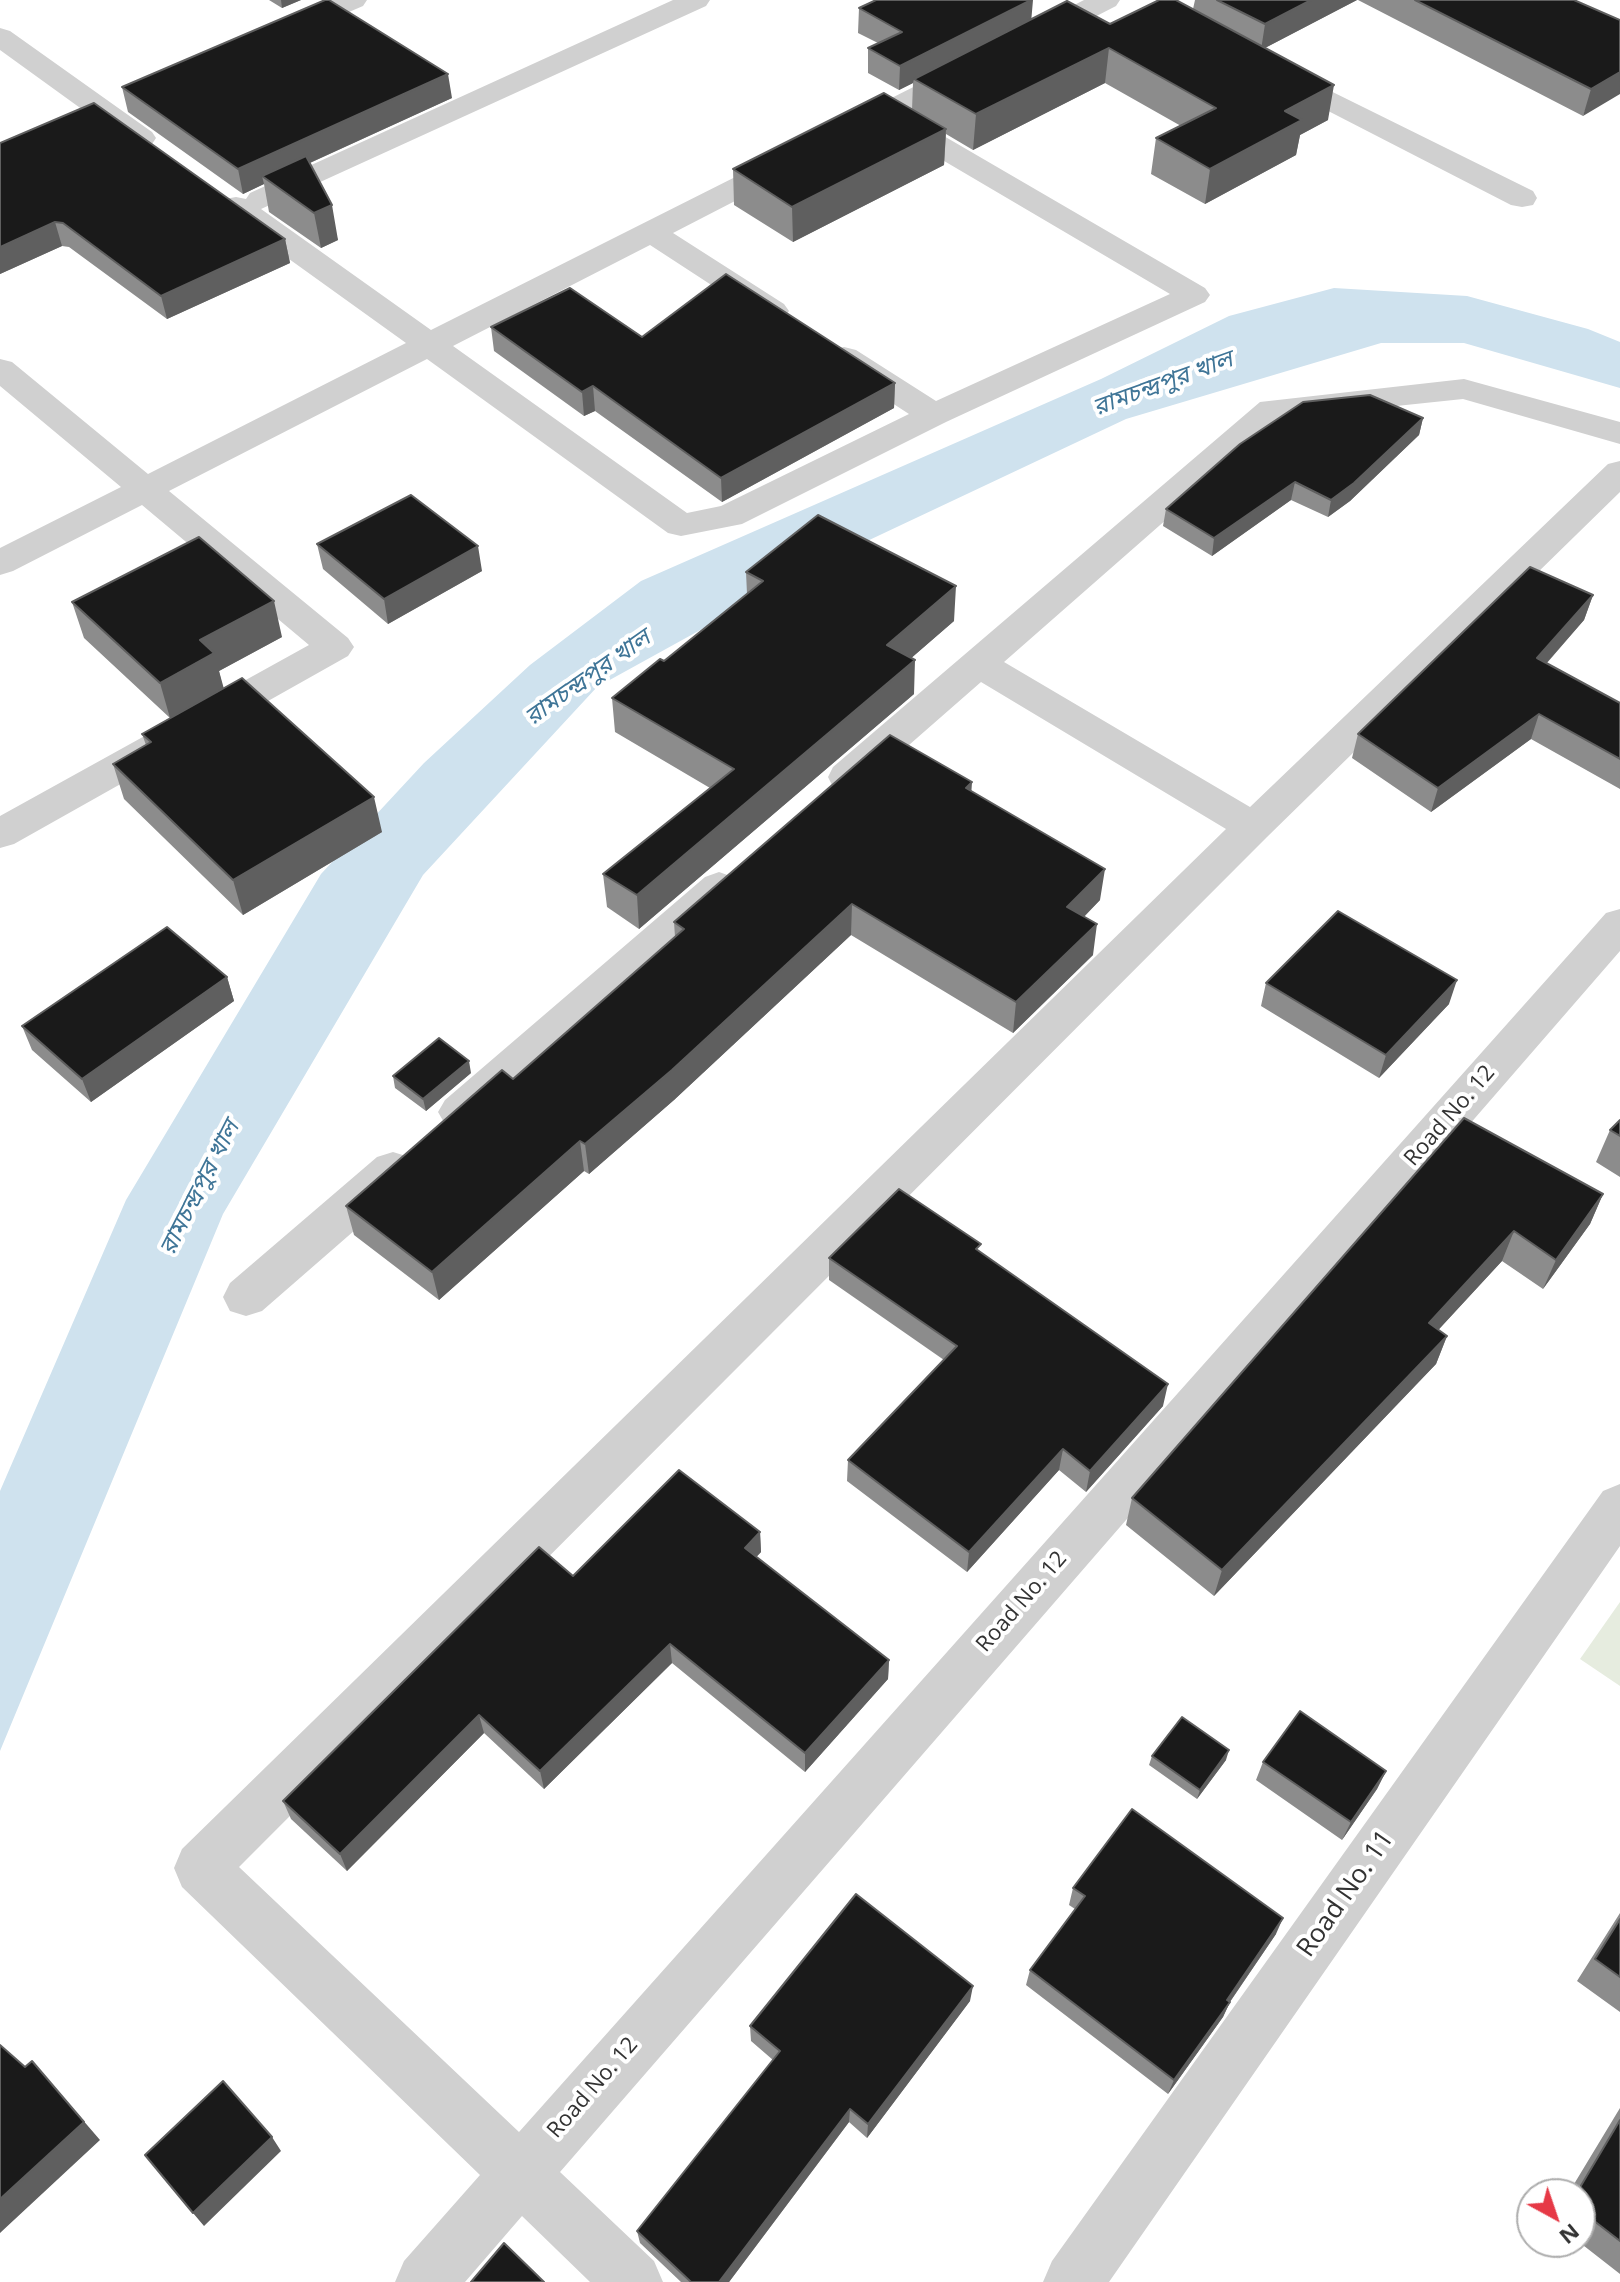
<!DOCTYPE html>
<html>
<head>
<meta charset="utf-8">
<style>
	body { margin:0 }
	#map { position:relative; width:1620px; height:2282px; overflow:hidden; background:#fff; font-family:"Open Sans",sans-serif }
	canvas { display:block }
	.north { position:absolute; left:1516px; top:2178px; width:80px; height:80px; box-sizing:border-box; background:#fff; border:2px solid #adadad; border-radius:50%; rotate:140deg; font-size:22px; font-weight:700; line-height:32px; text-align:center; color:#333 }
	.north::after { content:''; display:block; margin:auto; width:28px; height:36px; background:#e63946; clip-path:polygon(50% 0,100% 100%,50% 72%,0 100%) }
</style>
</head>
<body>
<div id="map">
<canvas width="1620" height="2282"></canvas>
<div class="north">N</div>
</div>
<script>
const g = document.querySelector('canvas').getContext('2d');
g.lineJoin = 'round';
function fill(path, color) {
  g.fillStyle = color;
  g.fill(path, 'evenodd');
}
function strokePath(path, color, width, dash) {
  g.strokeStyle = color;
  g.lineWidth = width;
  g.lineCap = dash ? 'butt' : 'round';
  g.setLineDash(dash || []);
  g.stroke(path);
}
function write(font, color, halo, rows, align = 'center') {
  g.font = font + ' "Open Sans","Noto Sans Bengali",sans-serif';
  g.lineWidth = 8;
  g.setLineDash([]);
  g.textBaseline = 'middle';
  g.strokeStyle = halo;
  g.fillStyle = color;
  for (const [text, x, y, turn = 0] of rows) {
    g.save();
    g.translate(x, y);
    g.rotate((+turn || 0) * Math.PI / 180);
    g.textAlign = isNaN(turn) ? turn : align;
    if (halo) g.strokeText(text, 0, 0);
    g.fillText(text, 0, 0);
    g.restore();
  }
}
const green = new Path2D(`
	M1620,1602V1686L1580,1659Z`);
const water = new Path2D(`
	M1334,288L1467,296L1588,329L1620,342V388L1464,343H1381L1126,419L829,559L597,687L423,875L223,1214L0,1751V1491L126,1200L321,874L424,763L530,665L641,581L1101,379L1229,316Z`);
const minor = new Path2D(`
	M329,0H367L363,6L293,36L283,39L273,36L269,30L273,24Z
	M673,0H710L706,6L261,209L431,330L775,157L786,154L797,157L801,163L797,169L673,233L784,304L789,311L784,318L773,321L762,318L650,245L453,346L687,513L721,506L909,414L832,364L827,357L832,350L844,347L856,350L936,401L1170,294L883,125L862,136L851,139L840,136L836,130L840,124L957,65L967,62L977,65L982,71L977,77L906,114L1205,288L1210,295L1205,302L946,422L742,524L681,536L668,533L427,359L169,491L348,638L354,647L348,656L14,844L0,848V816L309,645L142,505L13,571L0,575V548L121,487L0,386V359L12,362L148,474L406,343L225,213L221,206L225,199L236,197L246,199L250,193Z
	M1084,0H1120L1116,6L1042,44L1032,47L1022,44L1018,38L1022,32Z
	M0,28L10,31L152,132L156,138L152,144L141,147L130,144L0,50Z
	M1278,65L1533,191L1537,198L1533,205L1522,207L1511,205L1268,80L1263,74L1268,68Z
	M1464,379L1620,422V444L1463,399L1282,418L1004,662L1250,807L1608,464L1620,461V492L1267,837L239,1867L519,2132L1606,913L1620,909V951L560,2172L654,2261L663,2282H590L522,2216L465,2282H395L404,2261L480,2175L182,1887L174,1868L182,1849L1226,829L981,682L861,787L847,791L833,787L828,777L833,767L1260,402Z
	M719,872L733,877L739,887L733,897L475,1124L460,1129L445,1124L438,1112L445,1100L705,877Z
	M393,1152L409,1157L415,1170L409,1183L262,1311L246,1316L230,1311L223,1297L230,1283L377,1157Z
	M1620,1484V1546L1109,2282H1043L1052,2261L1603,1491Z`);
const wall = new Path2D(`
	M269,0H301L282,8Z
	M1195,0H1357L1265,48L1328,120L1300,135L1296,155L1205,204L1151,174L1156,138L1181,126L1105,83L973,150L946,134L944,165L793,242L734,205L733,169L912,110L913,83L899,90L868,73V48L878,43L858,33L859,8L1110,24L1193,9Z
	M1358,0H1574L1620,20L1583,116Z
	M122,87L452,98L310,163L338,240L321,248L269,212L264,184L243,194L128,112Z
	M0,143L285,239L290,263L167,319L69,247L62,246L0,274Z
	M491,327L642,337L895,383L894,408L722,502L595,411L584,416L494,351Z
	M1423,418L1419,435L1350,501L1328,517L1291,500L1212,556L1163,526L1166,509Z
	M317,544L482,571L388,624L323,569Z
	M746,572L954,621L911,658L914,694L639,929L607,907L603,874L710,788L615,732L612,698L664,661L747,594Z
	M1593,595L1584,620L1547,663L1620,703V789L1531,739L1431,812L1352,758L1358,734Z
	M72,602L282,637L219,671L223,689L382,832L243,915L124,799L113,764L146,745L142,734L170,718L84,638Z
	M971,791L1100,900L1084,917L1093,955L1013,1033L851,935L674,1100L589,1174L584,1171L439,1300L354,1235L346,1206L513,1079L675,937L674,922Z
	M227,977L234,1001L91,1102L32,1050L22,1026Z
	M1266,983L1449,1004L1379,1078L1261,1006Z
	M471,1073L426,1111L395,1088L393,1076Z
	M1464,1118L1603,1194L1590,1224L1543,1289L1502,1261L1438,1330L1447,1336L1436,1364L1214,1596L1126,1525L1132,1498Z
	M1620,1120V1177L1596,1162L1610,1130Z
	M980,1253L1163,1406L1086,1492L1059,1470L967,1572L847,1481L848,1460L944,1360L829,1280V1258Z
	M760,1532L761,1552L756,1557L889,1660L888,1679L805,1772L672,1663L544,1789L484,1733L347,1871L291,1819L283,1801L573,1576Z
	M1152,1756L1226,1760L1197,1799L1149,1765Z
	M1263,1762L1386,1771L1377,1789L1342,1840L1256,1780Z
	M1073,1888L1276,1934L1230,2002L1223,2017L1168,2094L1026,1985L1030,1970L1075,1909L1069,1905Z
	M1620,1913V2012L1577,1981Z
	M970,2001L867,2138L849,2122L729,2282H681L640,2243L637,2231L773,2060L751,2041L750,2026Z
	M1620,2108V2274L1579,2242H1580V2194H1568Z`);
const shadedWall = new Path2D(`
	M281,0H301L282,8Z
	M1031,0H1033L1031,23L914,79L913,83L899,90L900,66Z
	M1311,0H1357L1261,50L1265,24Z
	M1109,48L1105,83L973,150L976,114Z
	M1620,72V94L1583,116L1591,89Z
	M448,74L452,98L270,181L262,176L264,184L243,194L238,169Z
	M1334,85L1328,120L1300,135L1296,155L1205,204L1210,169L1285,111Z
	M946,129L944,165L793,242L792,207Z
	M332,205L338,240L321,248L314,213Z
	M55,222L62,246L0,274V247Z
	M285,239L290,263L167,319L161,296Z
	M895,383L894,408L722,502L721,478Z
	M593,386L595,411L584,416L582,392Z
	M1423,418L1419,435L1350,501L1328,517L1331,500Z
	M1295,482L1291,500L1212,556L1214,538Z
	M478,546L482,571L388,624L384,599Z
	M956,586L954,621L886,680L887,645Z
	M1593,595L1584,620L1529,683L1537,658Z
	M274,601L282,637L219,671L224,689L170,718L160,683L200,640Z
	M915,660L914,694L639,929L637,895Z
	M1539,714L1531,739L1431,812L1438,788Z
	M972,782L970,813L966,788Z
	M374,797L382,832L243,915L233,880Z
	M1105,869L1100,900L1063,938L1067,907Z
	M852,904L851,935L674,1100L589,1174L585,1144Z
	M1097,924L1093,955L1013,1033L1016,1002Z
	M227,977L234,1001L91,1102L82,1079Z
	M1457,980L1449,1004L1379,1078L1386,1055Z
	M469,1061L471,1073L426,1111L423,1099Z
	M580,1141L584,1171L439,1300L432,1272Z
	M1603,1194L1590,1224L1543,1289L1556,1260Z
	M1514,1231L1502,1261L1418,1352L1429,1323Z
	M1447,1336L1436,1364L1214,1596L1222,1570Z
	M1168,1384L1163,1406L1086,1492L1090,1471Z
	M1063,1449L1059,1470L967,1572L969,1552Z
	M760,1532L761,1552L746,1568L745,1548Z
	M670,1644L672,1663L544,1789L540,1771Z
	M889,1660L888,1679L805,1772V1753Z
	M479,1715L484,1733L347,1871L340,1854Z
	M1229,1750L1226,1760L1197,1799L1200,1790Z
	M1386,1771L1377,1789L1342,1840L1351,1822Z
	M1283,1918L1276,1934L1227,2006L1230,2002L1223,2017L1168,2094L1174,2080Z
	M973,1986L970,2001L867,2138L868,2124Z
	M32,2061L100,2140L0,2233V2199Z
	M850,2109L849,2122L729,2282H719Z
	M272,2137L281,2151L204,2226L193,2213Z`);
const building = new Path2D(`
	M325,0H329L448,74L238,169L122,87Z
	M876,0H1031L900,66L868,48L902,32L859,8Z
	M1159,0H1176L1334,85L1285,111L1302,120L1210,169L1156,138L1216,108L1109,48L976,114L914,79L1067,1L1110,24Z
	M1217,0H1311L1265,24Z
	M1415,0H1574L1620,20V72L1591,89Z
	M884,93L946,129L792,207L733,169Z
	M94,103L285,239L161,296L63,223L55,222L0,247V143Z
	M306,156L332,205L314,213L262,176Z
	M726,274L895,383L721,478L593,386L582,392L491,327L570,288L642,337Z
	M1370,395L1423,418L1354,483L1331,500L1295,482L1214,538L1166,509L1240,444L1303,402Z
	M411,495L478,546L384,599L317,544Z
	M818,515L956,586L887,645L915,660L637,895L603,874L734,769L612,698L660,659L664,661L763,581L746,572Z
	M199,537L274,601L200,640L214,653L160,683L72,602Z
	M1530,567L1593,595L1537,658L1620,703V759L1539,714L1438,788L1358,734Z
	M242,678L374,797L233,880L113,764L151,742L142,734Z
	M890,735L972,782L966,788L1105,869L1067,907L1097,924L1016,1002L852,904L672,1070L585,1144L580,1141L432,1272L346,1206L502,1070L513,1079L684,929L674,922Z
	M1338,911L1457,980L1386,1055L1266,983Z
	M167,927L227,977L82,1079L22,1026Z
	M439,1038L469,1061L423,1099L393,1076Z
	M1464,1118L1603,1194L1556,1260L1514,1231L1429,1323L1447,1336L1222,1570L1132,1498Z
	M1620,1120V1136L1610,1130Z
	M899,1189L981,1244L976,1249L1168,1384L1090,1471L1063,1449L969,1552L848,1460L957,1346L829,1258Z
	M679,1470L760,1532L745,1548L889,1660L805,1753L670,1644L540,1771L479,1715L340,1854L283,1801L539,1547L573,1576Z
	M1300,1711L1386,1771L1351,1822L1263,1762Z
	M1182,1717L1229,1750L1200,1790L1152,1756Z
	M1132,1809L1283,1918L1227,2000L1230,2002L1174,2080L1030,1970L1085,1896L1073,1888Z
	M856,1894L973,1986L868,2124L850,2109L719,2282H691L637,2231L780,2051L750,2026Z
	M1620,1919V1977L1595,1959Z
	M0,2045L25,2067L32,2061L84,2122L0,2199Z
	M223,2081L272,2137L193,2213L145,2155Z
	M1620,2120V2241L1580,2210V2194H1576Z
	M504,2243L544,2282H471Z`);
const streetNames = [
	["Road No. 12",1450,1116,-49],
	["Road No. 12",1022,1602,-49],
	["Road No. 12",593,2088,-49]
];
const waterNames = [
	["রামচন্দ্রপুর খাল",1163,384,-20],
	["রামচন্দ্রপুর খাল",588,678,-35],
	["রামচন্দ্রপুর খাল",200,1188,-63]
];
const nearStreetnames = [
	["Road No. 11",1346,1894,-55]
];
fill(green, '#e6ecdf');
fill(water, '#cfe2ee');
fill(minor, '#d0d0d0');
fill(wall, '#8c8c8c');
fill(shadedWall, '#5f5f5f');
fill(building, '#1a1a1a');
strokePath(building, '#5f5f5f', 2);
write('22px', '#333', '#fff', streetNames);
write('italic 24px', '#3f7597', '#fff', waterNames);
write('26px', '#333', '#fff', nearStreetnames);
</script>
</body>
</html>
